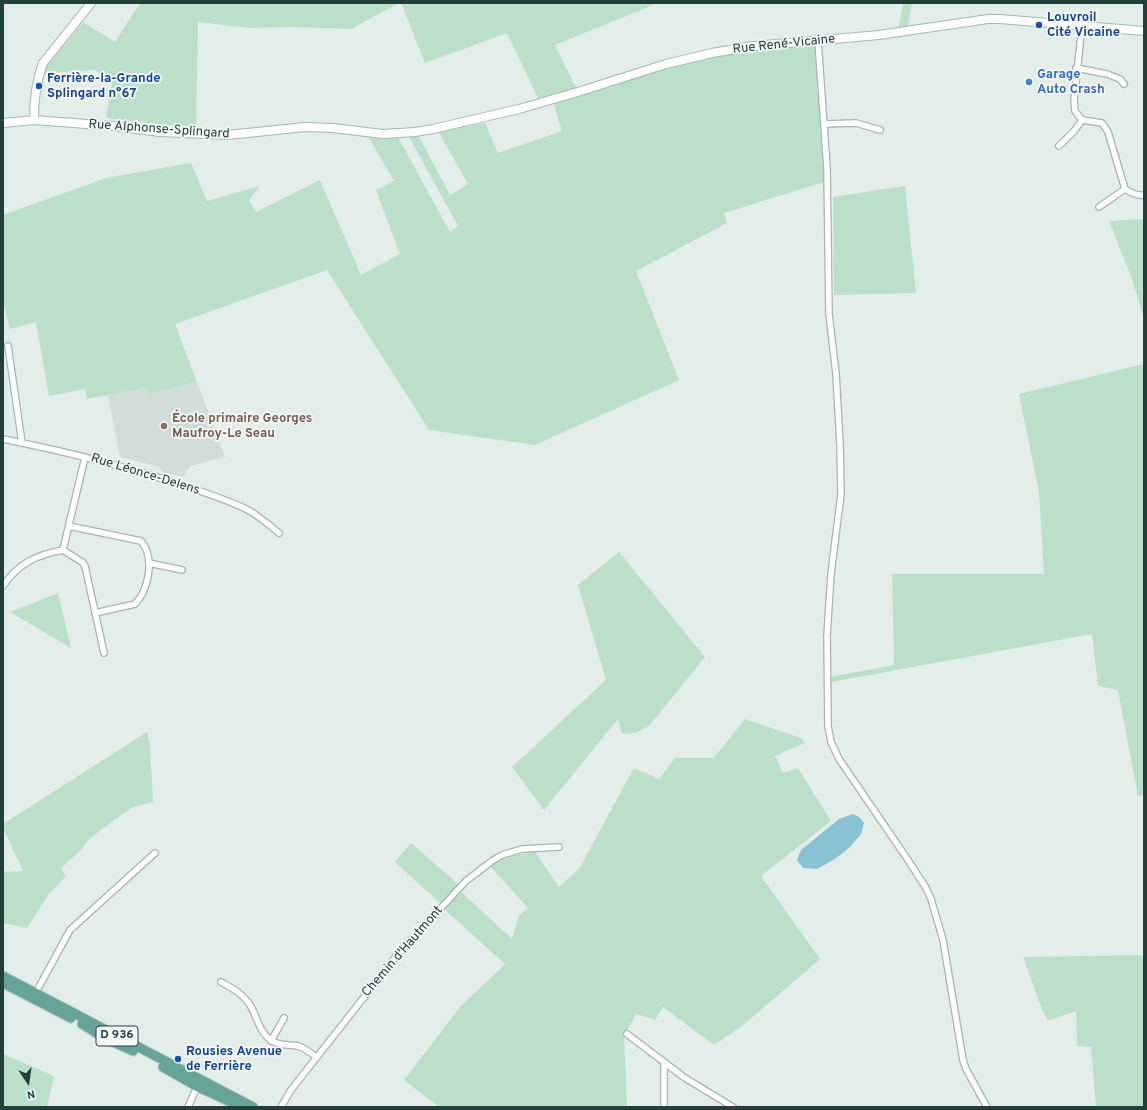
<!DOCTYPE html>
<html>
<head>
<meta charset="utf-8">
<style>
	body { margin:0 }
	#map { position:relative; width:1147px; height:1110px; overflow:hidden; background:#e3edea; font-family:Overpass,sans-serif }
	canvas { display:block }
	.frame { position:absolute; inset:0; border:4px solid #223f3a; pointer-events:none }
	.north { position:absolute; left:8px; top:1062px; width:40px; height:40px; -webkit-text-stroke:3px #f4f9f7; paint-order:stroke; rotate:167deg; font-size:11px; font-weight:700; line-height:16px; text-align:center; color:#223f3a }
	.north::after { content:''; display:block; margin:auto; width:14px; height:18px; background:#223f3a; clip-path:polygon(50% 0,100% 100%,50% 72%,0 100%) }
</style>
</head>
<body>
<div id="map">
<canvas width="1147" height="1110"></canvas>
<div class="frame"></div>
<div class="north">N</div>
</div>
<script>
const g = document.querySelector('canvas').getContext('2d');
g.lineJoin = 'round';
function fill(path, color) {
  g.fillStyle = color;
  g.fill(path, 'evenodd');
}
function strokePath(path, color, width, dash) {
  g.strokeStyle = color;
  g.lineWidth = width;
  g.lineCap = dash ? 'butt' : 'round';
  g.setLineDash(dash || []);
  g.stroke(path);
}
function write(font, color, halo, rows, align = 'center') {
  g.font = font + ' Overpass,sans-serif';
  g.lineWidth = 3.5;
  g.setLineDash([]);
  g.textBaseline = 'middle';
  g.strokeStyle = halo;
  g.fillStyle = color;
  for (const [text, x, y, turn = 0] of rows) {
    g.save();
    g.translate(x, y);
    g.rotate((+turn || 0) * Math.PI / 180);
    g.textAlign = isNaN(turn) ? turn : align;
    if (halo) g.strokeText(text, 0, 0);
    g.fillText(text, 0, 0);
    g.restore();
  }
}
const built = new Path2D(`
	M197,382L225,457L190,466L184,477L162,472L160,467L120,457L108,395L144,388L150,394Z`);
const green = new Path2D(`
	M140,3H399L351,29L291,27L249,28L198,22L196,128L106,118L112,84L95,70L45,73L47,66L83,22L115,42Z
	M401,3H658L555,45L576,88L538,98L507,33L425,63Z
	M903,3H912L908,26L899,27Z
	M815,45L824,182L724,213L727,223L636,271L679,380L535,445L429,430L327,270L175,324L197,382L150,394L144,388L87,399L85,389L49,396L36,322L10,329L3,301V215L106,178L191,163L207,201L260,186L249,200L256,212L320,180L361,275L400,254L376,190L394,181L369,138L398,137L450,232L458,226L408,135H418L450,195L468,184L438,131L485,123L498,153L562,131L553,102C612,84 672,64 733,53C760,48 788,47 815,45Z
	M905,186L916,293L834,295L833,197Z
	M1144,219V319L1132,279L1109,221Z
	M1144,364V795L1138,796L1118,690L1098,686L1092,634L831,682L830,677L894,665L892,574H1044L1039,492L1019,394Z
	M619,552L705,657L649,726L635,733L622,734L618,719L544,810L512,767L606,680L578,585Z
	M58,593L71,648L10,612Z
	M745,719L803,739L804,743L775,756L783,773L798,768L831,821L761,876L820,959L742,1026L714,1045L663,1007L655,1020L636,1014L624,1037L627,1107H439L404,1080L461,1006L505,964L444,909L460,891L512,939L519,916L528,908L490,866L510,856L535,852L559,887L579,869L634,768L659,779L675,758H714Z
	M147,732L150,745L153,802L131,808L113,821L89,839L81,850L61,868L66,876L48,895L27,928L3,923V872L23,871L3,828V824Z
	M411,843L458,884L441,904L395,862Z
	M1144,955V1107H1096L1091,1047L1077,1046L1076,1011L1048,1021L1041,1007L1023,957Z
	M3,1054L54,1076L47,1107H3Z`);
const water = new Path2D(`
	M853,814L859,817L864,823L861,834L850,847L835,859L817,869L803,868L797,860L801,850L839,819Z`);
const street = new Path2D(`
	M1082,26L1074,100L1075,111L1082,120L1102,123L1108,132L1125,189C1131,193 1137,196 1144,195
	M818,41L827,168L829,314L836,374L840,444L841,494L831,574L827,636L828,726L831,742L839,759L908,860L926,888L931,899L943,940L963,1060L966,1069L987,1107
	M1076,68L1107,74L1120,79L1124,84
	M824,124L856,123L880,130
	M1059,146L1075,130L1082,120
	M1099,207L1125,189
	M8,346L22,443
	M3,439C63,451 124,466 182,485C205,493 229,500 250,511C260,517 270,526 279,533
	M69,526L141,541C155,557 149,590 135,604L95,613
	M63,550L82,562L85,566L104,653
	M63,550L85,457
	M149,563L182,570
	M3,586C19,563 36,555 63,550
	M221,982C232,988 243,994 250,1005C257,1016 259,1032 271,1040C278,1046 289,1044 298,1046C305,1048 311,1053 316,1057
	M34,996L70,930L155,853
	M627,1034L685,1078L733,1107
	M271,1041L284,1018
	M664,1062V1107
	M188,1107L198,1085
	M281,1107L291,1090L302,1076L398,954L466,881L492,861L502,855L522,849L559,847`);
const secondary = new Path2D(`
	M34,120C34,100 36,81 43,63L91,3
	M3,123L34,120L113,126L160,132L228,135L305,127L333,128L383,134L415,132L433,129L519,109L581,91L666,64L712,53L754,46L879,35L988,19H1000L1144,31`);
const primary = new Path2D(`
	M3,976L253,1107
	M3,983L71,1018
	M82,1024L106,1039L133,1051
	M163,1067L198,1087L237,1105`);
const markers = [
	[1039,25,4,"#1a4fb4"],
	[1029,82,4,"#3f7fe0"],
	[39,86,4,"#1a4fb4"],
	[164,426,4,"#8d6e63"],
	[178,1059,4,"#1a4fb4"]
];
const shields = [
	[117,1036,42]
];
const shieldNames = [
	["D 936",117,1036]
];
const transitNames = [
	["Louvroil",1047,18],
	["Cité Vicaine",1047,33],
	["Ferrière-la-Grande",47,79],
	["Splingard n°67",47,94],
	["Rousies Avenue",186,1052],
	["de Ferrière",186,1067]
];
const streetNames = [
	["Rue René-Vicaine",784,45,-6],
	["Rue Alphonse-Splingard",159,130,4],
	["Rue Léonce-Delens",145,475,17],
	["Chemin d'Hautmont",403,952,-49]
];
const shopNames = [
	["Garage",1037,75],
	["Auto Crash",1037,90]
];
const educationNames = [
	["École primaire Georges",172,419],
	["Maufroy-Le Seau",172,434]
];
fill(built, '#d1ddd9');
fill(green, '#bbdfc8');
fill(water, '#89c2d4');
strokePath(street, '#a5b5b2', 8);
strokePath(secondary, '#a1b9b3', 10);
strokePath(primary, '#c1c9c8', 11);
strokePath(street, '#fff', 5.5);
strokePath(secondary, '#fff', 8);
strokePath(primary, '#66a49a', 9);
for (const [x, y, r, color] of markers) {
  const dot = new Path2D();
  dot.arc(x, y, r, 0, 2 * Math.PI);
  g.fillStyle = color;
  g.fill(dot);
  strokePath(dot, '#f4f9f7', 1.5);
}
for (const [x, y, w] of shields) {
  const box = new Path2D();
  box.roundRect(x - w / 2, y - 10, w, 20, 3);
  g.fillStyle = '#f4f9f7';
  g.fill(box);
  strokePath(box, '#223f3a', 1);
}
write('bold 12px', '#223f3a', null, shieldNames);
write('bold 13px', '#164399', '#f4f9f7', transitNames, 'left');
write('13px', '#223f3a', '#f4f9f7', streetNames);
write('bold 13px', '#366cbe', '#f4f9f7', shopNames, 'left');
write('bold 13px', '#785e54', '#f4f9f7', educationNames, 'left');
</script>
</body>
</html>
